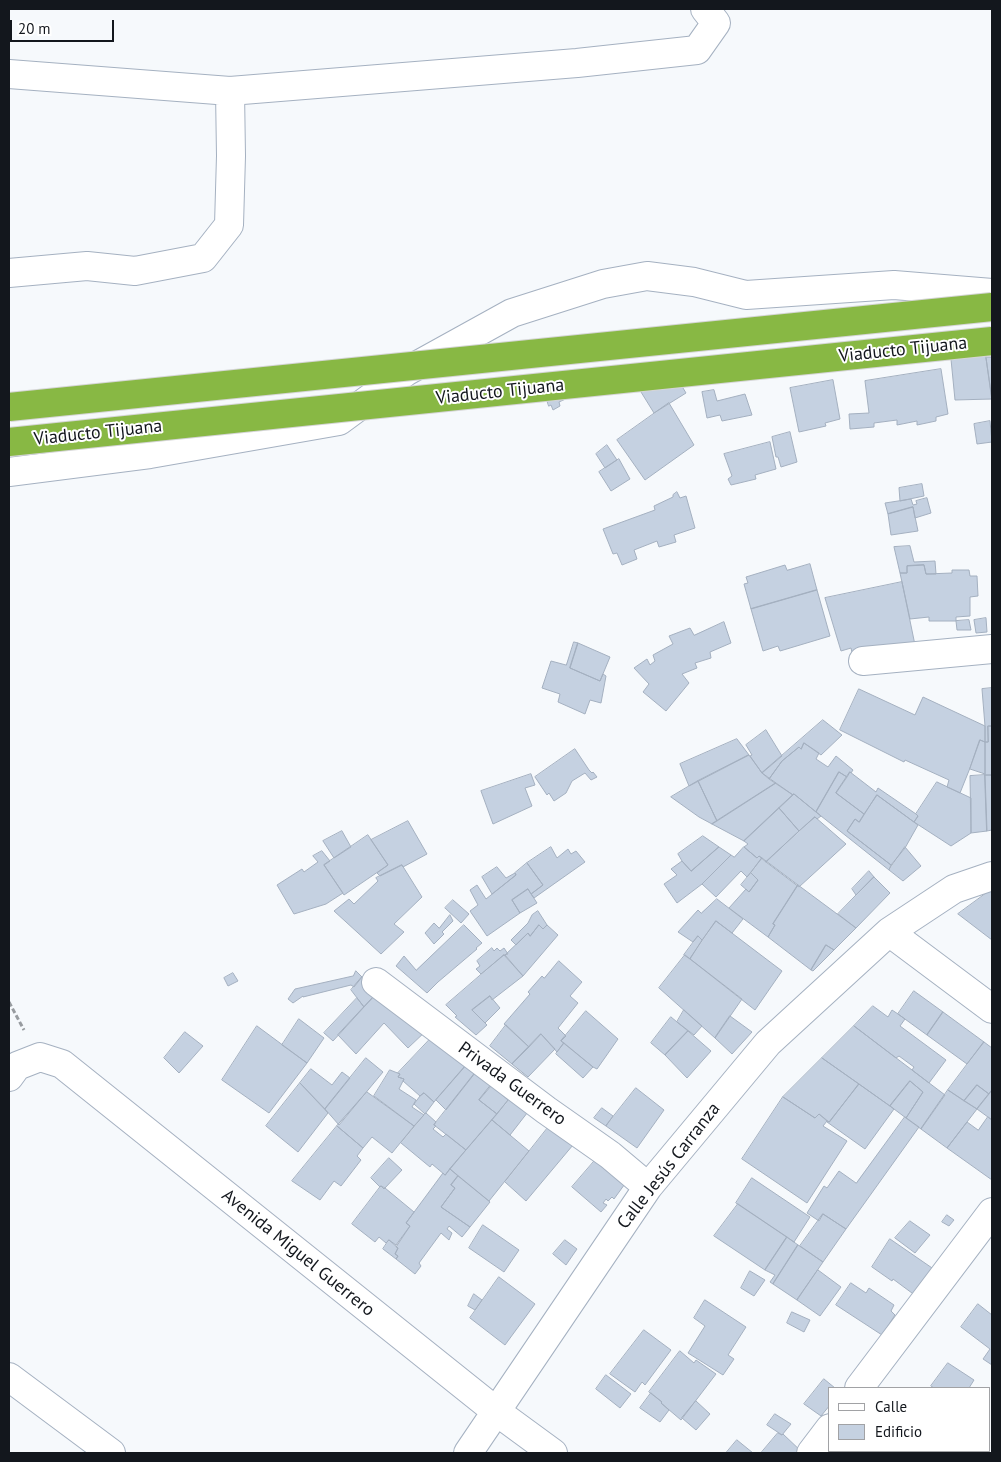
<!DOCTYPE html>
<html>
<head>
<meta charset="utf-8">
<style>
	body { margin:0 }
	#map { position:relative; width:1001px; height:1462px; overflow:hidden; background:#f6f9fc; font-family:"PT Sans",sans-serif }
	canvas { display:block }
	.frame { position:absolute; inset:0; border:10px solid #13171d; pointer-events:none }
	.legend { position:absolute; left:828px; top:1387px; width:162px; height:65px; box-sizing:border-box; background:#fff; border:1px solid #a1a2a5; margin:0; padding:6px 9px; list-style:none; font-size:15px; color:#13171d }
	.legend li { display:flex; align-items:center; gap:10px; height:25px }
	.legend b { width:25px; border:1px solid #a1a2a5 }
	.scale { position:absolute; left:10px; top:20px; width:104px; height:22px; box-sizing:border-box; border:2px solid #13171d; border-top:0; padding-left:6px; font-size:15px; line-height:18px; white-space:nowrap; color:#13171d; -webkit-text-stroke:4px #fff; paint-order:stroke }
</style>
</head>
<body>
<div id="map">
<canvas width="1001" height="1462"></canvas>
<div class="frame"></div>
<ul class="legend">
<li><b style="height:6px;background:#fff"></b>Calle</li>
<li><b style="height:14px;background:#c5d1e1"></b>Edificio</li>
</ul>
<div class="scale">20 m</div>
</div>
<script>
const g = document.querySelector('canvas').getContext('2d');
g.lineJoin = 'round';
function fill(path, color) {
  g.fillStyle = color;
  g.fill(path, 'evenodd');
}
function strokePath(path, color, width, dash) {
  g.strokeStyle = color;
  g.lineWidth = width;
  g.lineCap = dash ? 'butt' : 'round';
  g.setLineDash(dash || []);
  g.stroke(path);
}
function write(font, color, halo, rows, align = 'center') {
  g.font = font + ' "PT Sans",sans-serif';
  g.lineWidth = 4;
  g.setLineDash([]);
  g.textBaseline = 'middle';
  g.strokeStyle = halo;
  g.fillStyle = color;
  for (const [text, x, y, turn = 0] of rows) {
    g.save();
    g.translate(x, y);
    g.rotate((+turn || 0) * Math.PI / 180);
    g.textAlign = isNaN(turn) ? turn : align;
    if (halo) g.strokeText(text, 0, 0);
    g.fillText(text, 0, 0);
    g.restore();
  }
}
const building = new Path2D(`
	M986,346V358L992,399L955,400L950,349Z
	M987,357H992V401L986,358Z
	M941,369L948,414L936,417V421L917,425V421L897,425V420L874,423V427L850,429L849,414L869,413L865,381Z
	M674,373L686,393L654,413L641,392L670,374Z
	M833,380L840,419L825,423L826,426L799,432L790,388Z
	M543,388L572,396L559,402L560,406L553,410L551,405L549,406Z
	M714,390L717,401L745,394L752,415L722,421L720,415L707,418L702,392Z
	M669,403L694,445L645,480L617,440Z
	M990,421L992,442L977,444L974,424Z
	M790,432L797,462L781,467L778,457H776L772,437Z
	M770,442L776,469L755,475L756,479L731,485L728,479L732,476L724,454Z
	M607,445L617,460L605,468L596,454Z
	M619,459L630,479L611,491L599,472Z
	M922,484L924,496L900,501L899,488Z
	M677,492L680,498L686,496L695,528L674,535L676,542L659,547L657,541L634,550L637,559L622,565L617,553L613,554L603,529L655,510L654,506L673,497V495Z
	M927,498L931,513L915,518L913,507L888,514L885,503L911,499L913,505L917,504L916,501Z
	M913,507L918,531L891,535L888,514Z
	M910,546L914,562L935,561L936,574H926L924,565L907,566V573H900L894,547Z
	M810,564L817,590L751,609L744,584L748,583L746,577L785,565L787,570Z
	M924,565L926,574L952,573V570H969L970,576H977L978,596L970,597V616L956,617V621H929V617L910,619L900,573H907V566Z
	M902,582L915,645L853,657L851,648L841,651L825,598Z
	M817,590L830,636L780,651L778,646L763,651L751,609Z
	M986,618L987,632L976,633L974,620Z
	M969,620L971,630H957L956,621Z
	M724,622L731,643L710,652L711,658L695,663L697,668L682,674L689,683L666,711L643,692L649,684L634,668L647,659L650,665L655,661L653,655L673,644L669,636L690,628L694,635Z
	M574,642L578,643L570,668L600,681L603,674L606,676L601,703L590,700L585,714L558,702L560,694L542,688L551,661L566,665Z
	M578,643L610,657L600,681L570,668Z
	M992,688V726H988V742H985V726L982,689Z
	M859,689L915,715L923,697L985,726V742L980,740L970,768L960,793L947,787L949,780L905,760L904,762L840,730Z
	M823,720L842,735L821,755L804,743L801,749L799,747L782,761L769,779L762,773Z
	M988,726H992V775H985V742H988Z
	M766,730L782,756L762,773L750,756L752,755L746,745Z
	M737,739L749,755L689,786L680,764Z
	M980,740L985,742V774L970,769Z
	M804,743L819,753L816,759L828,767L836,756L853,770L851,773L850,772L847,777L839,772L816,812L794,794L793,795L769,779L782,761L799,747L801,749Z
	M575,749L589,770L592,773L593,772L597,777L591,780L585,773L572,781L566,793L554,801L549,793L547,795L535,777Z
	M749,755L762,773L776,783L717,821L698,781Z
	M839,772L847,777L836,793L864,814L859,822L855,819L847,831L891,865L889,870L816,812Z
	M850,772L876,792L878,788L916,814L918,816L914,822L877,795L864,814L836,793Z
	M531,774L535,785L525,788L532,806L493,824L481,791Z
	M985,775L987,831L971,833L970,776Z
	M985,775H992V830L987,831Z
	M698,781L717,821L712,824L699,817L671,797Z
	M937,782L971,798V833L951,846L914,822L918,816L916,814Z
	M776,783L793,795L744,841L712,824Z
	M794,794L821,816L817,819L815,817L799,831L779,808Z
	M877,795L918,825L905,848L891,865L847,831L855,819L859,822Z
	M779,808L799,831L766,862L759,856L757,858L744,847L748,844L744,841Z
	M815,817L846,844L799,887L766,862Z
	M408,821L427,854L403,867L402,865L380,876L377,873L388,865L371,840Z
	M342,831L351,847L334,858L323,841Z
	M368,835L388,865L344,895L324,865Z
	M703,836L719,847L691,871L682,861L678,854Z
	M551,847L557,858L568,849L571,854L576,851L585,862L534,898L531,894L543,885L527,863Z
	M719,847L731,855L702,884L677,903L664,884L677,875L671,869L682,861L691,871Z
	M744,847L757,858L759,856L762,858L747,877L741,871L716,897L702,884L731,855L734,857Z
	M905,847L921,866L903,881L889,870Z
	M322,851L330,861L324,865L343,893L326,904L294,914L277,885L302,869L304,872L318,862L313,856Z
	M762,858L798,885L773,924L775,925L768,937L729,908L746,889L749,892L758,880L751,873Z
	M527,863L543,885L531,894L528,889L512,900L520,913L487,936L470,911L478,905L470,890L477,885L486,899L516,875L515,873Z
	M402,865L422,897L394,924L404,932L381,954L334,911L349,899L354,904L378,881L376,878Z
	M497,867L506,878L515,873L516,875L492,894L482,877Z
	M869,871L874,877L856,895L852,889Z
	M751,873L758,880L749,892L741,885Z
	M874,877L890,893L856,928L838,914Z
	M798,885L856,928L834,950L826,945L811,970L768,937L775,925L773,924Z
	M528,889L537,903L520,913L512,900Z
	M992,889V940L958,914Z
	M717,899L743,919L732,933L716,921L702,940L698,936L693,942L678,932L698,910L701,913Z
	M453,900L469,914L461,923L445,908Z
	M538,911L547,925L543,929L539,925L530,936L528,933L516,945L511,940L528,923L532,915Z
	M450,915L453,921L442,932L444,934L434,944L425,933L434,923L439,928Z
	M716,921L782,971L755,1010L690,959Z
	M464,925L482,943L476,948L477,949L438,982L427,993L396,966L404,956L416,970Z
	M539,925L543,929L547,925L558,935L523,976L505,955L528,933L530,936Z
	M698,936L702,940L690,959L684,955Z
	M826,945L834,950L813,971L811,970Z
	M492,948L494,951L497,948L500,951L504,948L508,954L504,955L481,974L476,969L480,966L477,961Z
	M504,955L523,976L492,1000L490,996L472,1010L487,1025L476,1035L455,1017L457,1016L446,1005Z
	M685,955L742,999L715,1038L659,988Z
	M559,961L582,982L570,996L578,1003L558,1028L566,1036L561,1041L564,1043L557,1052L541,1034L529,1047L504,1024L530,994L528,992L542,976L544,978Z
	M356,971L362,977L354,987L351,985L303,997V996L293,1003L288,999L295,989L353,976Z
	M233,973L238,981L228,986L224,978Z
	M362,977L379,991L364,1007L351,990Z
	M379,991L427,1030L408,1048L384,1023L356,1054L338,1035Z
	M914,991L943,1012L927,1035L898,1014Z
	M490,996L500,1008L485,1023L472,1010Z
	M357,998L364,1007L333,1041L324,1033Z
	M873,1006L888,1017L892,1010L898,1014L905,1019L900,1026L946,1060L929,1083L912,1070L914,1067L899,1056L896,1058L854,1026Z
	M684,1010L702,1026L694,1035L677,1022Z
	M586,1011L618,1039L597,1069L593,1067L561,1041Z
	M943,1012L984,1042L967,1064L927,1035Z
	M730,1016L752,1032L732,1054L715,1038Z
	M671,1017L688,1031L665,1055L651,1043Z
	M299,1019L324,1038L307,1063L282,1045Z
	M506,1025L529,1047L512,1064L490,1046Z
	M257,1026L307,1063L269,1113L222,1080Z
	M854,1026L945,1095L921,1129L906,1118L923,1092L910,1081L890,1106L822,1058Z
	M688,1031L711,1051L687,1078L665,1055Z
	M185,1032L203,1046L179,1073L164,1058Z
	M541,1034L555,1049L528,1077L512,1064Z
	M434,1035L468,1063L434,1102L424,1093L420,1096L403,1081L404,1079L398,1077L400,1074L398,1073Z
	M984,1042L992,1048V1090L989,1094L977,1085L964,1101L948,1090Z
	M564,1043L593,1067L583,1078L556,1054Z
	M366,1058L383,1072L339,1125L325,1109Z
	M822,1058L859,1084L829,1122L819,1114L815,1118L783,1097Z
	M468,1063L475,1073L446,1110L436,1100Z
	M311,1069L332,1085L342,1072L350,1078L325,1109L300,1083Z
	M390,1070L400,1074L398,1077L404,1079L399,1089L416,1100L412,1107L424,1115L414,1126L374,1096Z
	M475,1073L491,1086L479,1100L497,1114L466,1150L434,1125Z
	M910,1081L923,1092L906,1118L890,1106Z
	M300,1083L328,1113L298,1152L266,1126Z
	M859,1084L894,1109L865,1149L827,1122V1121L829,1122Z
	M491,1085L508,1100L497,1114L479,1100Z
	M977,1085L989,1094L977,1109L964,1101Z
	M636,1088L664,1110L637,1148L606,1126Z
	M948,1090L977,1109L947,1148L921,1129Z
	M992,1090V1120L977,1109Z
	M367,1092L414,1126L392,1153L372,1137L363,1148L337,1126Z
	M424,1093L434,1102L425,1114L414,1104L420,1096Z
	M513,1095L531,1108L510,1135L492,1120Z
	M783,1097L815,1118L819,1114L827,1121L823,1126L847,1141L807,1203L742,1159Z
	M602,1108L613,1116L606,1126L594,1118Z
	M426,1113L436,1122L434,1125L436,1126L433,1129L443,1137L446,1134L466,1150L445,1175L432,1164L430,1167L401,1143Z
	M905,1117L919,1127L846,1229L823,1214L819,1221L807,1213L824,1186L827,1188L839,1171L856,1183Z
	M988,1117L992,1120V1180L947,1148L967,1122L978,1130Z
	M492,1120L529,1151L489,1201L450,1169Z
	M550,1125L573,1145L526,1201L505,1182Z
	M337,1126L363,1148L357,1156L361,1160L341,1186L334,1181L320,1200L292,1181Z
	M389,1158L402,1170L384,1189L381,1186L380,1187L371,1178Z
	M597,1158L627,1181L614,1199L612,1197L608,1201L606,1199L603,1203L607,1205L601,1212L572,1187Z
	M450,1169L458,1176L451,1185L455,1188L441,1207L470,1227L462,1237L449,1226L447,1229L452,1233L449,1240L441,1233L419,1263L421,1266L415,1274L396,1259L398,1256L395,1254L398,1248L396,1247L410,1226L406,1223L443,1173L445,1175Z
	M458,1176L490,1202L470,1227L441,1207L455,1188L451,1185Z
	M752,1178L810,1217L794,1242L736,1203Z
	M381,1186L385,1188L414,1212L406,1223L410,1226L396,1245L389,1240L386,1243L379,1237L375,1242L352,1224Z
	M738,1204L787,1237L765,1270L714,1236Z
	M823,1214L846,1229L823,1262L800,1246Z
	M947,1215L954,1220L949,1226L942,1222Z
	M910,1221L930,1235L915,1253L895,1238Z
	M483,1225L519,1250L504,1272L469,1248Z
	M787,1237L798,1245L773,1284L770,1282L775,1275L765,1270Z
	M890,1239L935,1270L916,1296L893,1279L892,1281L872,1267Z
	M389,1240L398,1248L395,1254L398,1256L396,1259L383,1249Z
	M565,1240L577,1249L566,1265L553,1254Z
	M798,1245L823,1262L797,1300L773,1284Z
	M818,1270L841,1287L820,1316L797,1300Z
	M750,1271L765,1280L754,1296L741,1288Z
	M499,1277L535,1304L505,1345L470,1318Z
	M851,1283L866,1293L869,1288L894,1305L891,1311L895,1315L882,1335L836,1305Z
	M474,1294L482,1300L475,1310L468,1306Z
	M705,1300L746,1327L728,1355L734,1359L723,1375L688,1353L705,1326L694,1318Z
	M978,1304L992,1315V1365L983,1359L990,1349L961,1327Z
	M792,1312L810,1320L804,1332L787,1323Z
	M644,1330L671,1350L645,1385L642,1382L635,1392L610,1374Z
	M680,1351L694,1363L696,1360L716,1374L681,1420L661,1403L662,1402L649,1392Z
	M948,1363L974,1380L969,1388H934L931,1386Z
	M606,1375L631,1394L620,1408L596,1389Z
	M824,1379L835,1388H830V1405L821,1416L804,1404Z
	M651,1393L662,1402L661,1403L669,1410L660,1422L640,1408Z
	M696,1401L710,1414L696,1430L682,1418Z
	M775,1414L791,1424L782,1435L767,1425Z
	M778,1433L782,1435L783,1434L803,1453H761Z
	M737,1440L753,1453H726Z
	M930,1451H943L941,1453H934Z`);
const path = new Path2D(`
	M9,1002L24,1030`);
const minor = new Path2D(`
	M9,74L230,91L577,63L697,50L716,23L705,9
	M9,273L87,266L135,271L203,258L229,225L231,156L230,91
	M9,472L150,454L339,421L407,371L512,313L603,284L647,276L694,282L746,295L894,285L992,293
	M863,661L992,649
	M889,932L992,1009
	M376,982L546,1110L610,1155L648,1187
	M9,1077L17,1066L40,1057L62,1064L497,1412L553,1453
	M9,1377L111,1453
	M859,1388L992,1212
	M468,1453L648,1187L768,1043L889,932L954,889L992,876
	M811,1453L830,1428`);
const highwayBridge = new Path2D(`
	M9,407L992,307
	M9,442L992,341`);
const streetNames = [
	["Viaducto Tijuana",903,350,-6],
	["Viaducto Tijuana",500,392,-6],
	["Viaducto Tijuana",98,433,-6],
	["Privada Guerrero",512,1084,36],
	["Calle Jesús Carranza",669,1166,-52],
	["Avenida Miguel Guerrero",298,1253,39]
];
fill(building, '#c5d1e1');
strokePath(building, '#a4b0c0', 1);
strokePath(minor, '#a5b1c1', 30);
strokePath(path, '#989ca0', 3, [5, 2.5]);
strokePath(minor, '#fff', 28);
strokePath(highwayBridge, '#d5d5d6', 30, []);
strokePath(highwayBridge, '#88b844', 28);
write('18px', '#13171d', '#fff', streetNames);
</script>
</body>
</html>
